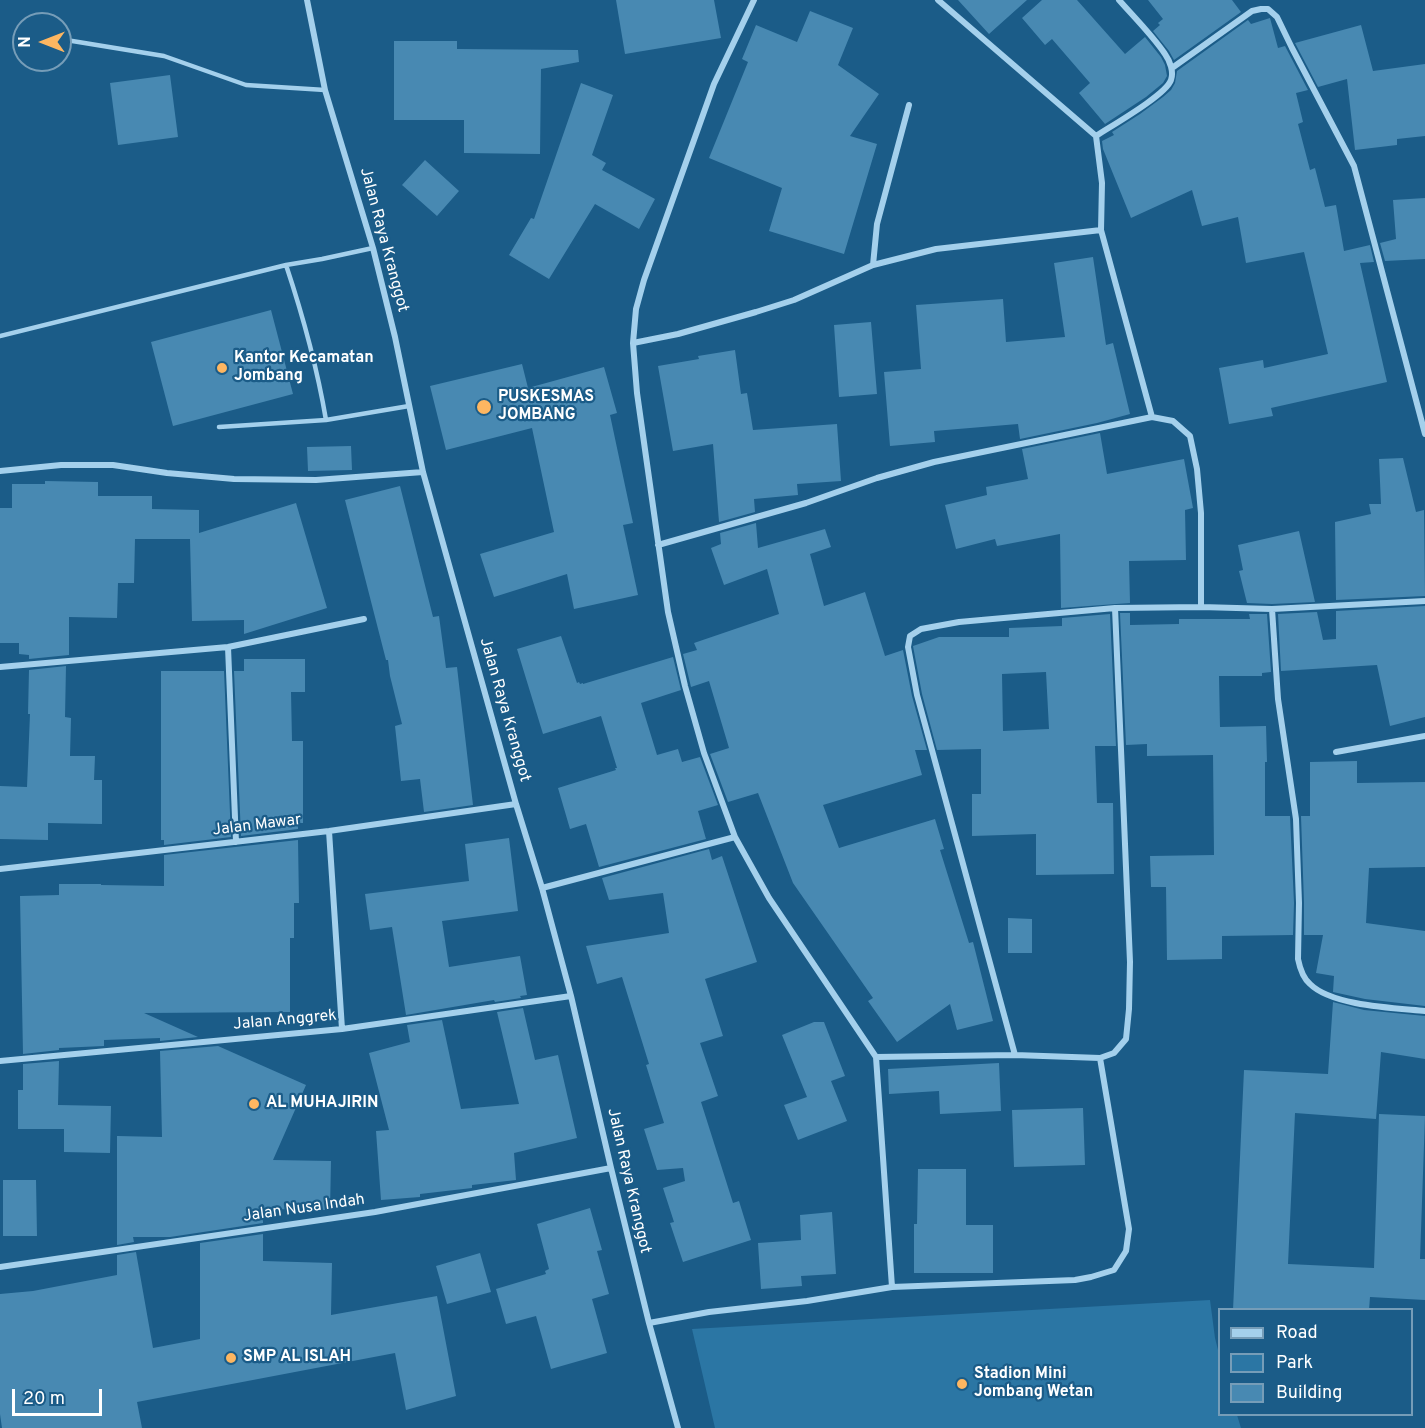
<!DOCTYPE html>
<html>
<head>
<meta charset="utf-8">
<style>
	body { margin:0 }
	#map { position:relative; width:1425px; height:1428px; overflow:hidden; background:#1b5c88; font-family:Overpass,sans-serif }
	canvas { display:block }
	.legend { position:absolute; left:1218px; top:1308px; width:195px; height:108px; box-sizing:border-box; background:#1b5c88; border:2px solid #769db8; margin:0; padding:8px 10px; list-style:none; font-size:18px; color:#fff }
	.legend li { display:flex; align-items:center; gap:12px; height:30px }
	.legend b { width:30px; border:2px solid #769db8 }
	.north { position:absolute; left:12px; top:12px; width:60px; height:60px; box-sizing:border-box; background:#1b5c88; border:2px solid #769db8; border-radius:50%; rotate:270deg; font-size:16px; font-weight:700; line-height:24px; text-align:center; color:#fff }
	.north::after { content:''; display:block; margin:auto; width:21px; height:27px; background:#fdb661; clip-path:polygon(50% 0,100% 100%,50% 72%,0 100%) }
	.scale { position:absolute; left:12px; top:1389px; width:90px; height:27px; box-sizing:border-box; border:3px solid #fff; border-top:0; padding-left:8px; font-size:18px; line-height:21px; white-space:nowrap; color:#fff; -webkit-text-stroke:4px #1b5c88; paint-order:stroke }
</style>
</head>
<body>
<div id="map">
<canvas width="1425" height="1428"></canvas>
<ul class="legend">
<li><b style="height:8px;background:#a4d0ec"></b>Road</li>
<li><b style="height:16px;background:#2b76a4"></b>Park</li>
<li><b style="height:16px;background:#4889b2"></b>Building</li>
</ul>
<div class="north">N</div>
<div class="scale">20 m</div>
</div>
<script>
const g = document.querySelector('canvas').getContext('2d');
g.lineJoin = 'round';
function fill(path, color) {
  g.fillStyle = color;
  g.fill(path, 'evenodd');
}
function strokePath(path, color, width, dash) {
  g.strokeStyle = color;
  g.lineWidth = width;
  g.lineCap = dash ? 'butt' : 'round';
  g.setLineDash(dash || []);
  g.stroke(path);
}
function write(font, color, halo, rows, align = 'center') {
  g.font = font + ' Overpass,sans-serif';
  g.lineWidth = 4.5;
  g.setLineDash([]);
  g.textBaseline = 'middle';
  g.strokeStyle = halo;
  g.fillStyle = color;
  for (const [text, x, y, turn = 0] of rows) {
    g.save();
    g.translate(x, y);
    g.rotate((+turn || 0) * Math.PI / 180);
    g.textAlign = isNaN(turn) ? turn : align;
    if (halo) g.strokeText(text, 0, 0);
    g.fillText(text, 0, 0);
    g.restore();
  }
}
const green = new Path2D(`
	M1210,1300L1215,1338L1219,1354L1220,1414L1237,1415L1241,1428H715L692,1329Z`);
const building = new Path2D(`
	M616,0H714L721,38L625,54Z
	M958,0H1027L989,34Z
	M1042,0H1077L1125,54L1145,37L1161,57L1165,65L1167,76L1163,83L1146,97L1105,124L1079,93L1090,83L1052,39L1045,45L1022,18Z
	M1148,0H1232L1241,12L1174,60L1169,51L1153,31L1160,25L1158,23L1163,19Z
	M810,11L853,28L838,65L879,94L850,136L877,144L844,254L769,231L782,188L709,158L748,62L742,59L756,25L797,42Z
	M1270,18L1278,48L1285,46L1308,90L1296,93L1303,122L1298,124L1310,170L1315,168L1325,207L1336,205L1344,251L1370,245L1374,262L1360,263L1387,382L1271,408L1273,416L1229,424L1219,368L1263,360L1264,368L1328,354L1304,252L1246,263L1238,217L1202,226L1192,190L1131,218L1103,149L1102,141L1114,135L1112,132L1140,114L1163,97L1171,90L1175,83L1177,71L1248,20L1251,24Z
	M1361,25L1373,71L1425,64V136L1397,139V145L1355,150L1347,79L1318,87L1295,43Z
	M394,41H457V49L578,50L579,62L541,69L540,154L464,153V120H394Z
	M170,75L178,137L118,145L110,83Z
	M581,83L613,95L592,155L606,163L602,170L655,199L639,229L595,204L549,279L509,255L531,218L534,219Z
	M425,160L459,191L437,216L402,185Z
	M1425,198V259L1385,261L1380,243L1396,239L1393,200Z
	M1093,257L1106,345L1113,343L1130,414L1097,423L1020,439L1018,424L934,431L935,442L890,446L884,372L921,369L916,305L1003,299L1006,342L1065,337L1054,263Z
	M271,310L293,394L173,426L151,342Z
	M871,322L877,394L839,397L834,325Z
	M735,350L741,394L747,393L753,430L837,424L841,481L797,484L798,495L754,499L755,512L719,522L713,444L673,451L658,366L699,359L698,356Z
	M522,364L528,388L604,367L617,413L610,415L633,523L623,525L638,595L574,609L567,574L494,597L480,554L554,532L532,428L446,450L430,386Z
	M1100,433L1107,474L1184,459L1193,508L1185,510L1186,560L1129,561L1130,603L1061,608L1060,534L997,546L995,539L956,549L945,505L987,495L986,487L1028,479L1022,449Z
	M351,446L352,470L308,471L307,447Z
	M1403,458L1416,512L1424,510L1425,596L1336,600L1335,522L1371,514L1369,504H1381L1379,459Z
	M45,481L98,482V496H152V509L199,510V533L296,503L327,608L244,634V620L192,621L190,539H135L134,583H118L117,618L69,617V655L29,659V655L19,654V643H0V508H12V484H45Z
	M400,486L433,617L439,616L446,668L457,667L473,805L424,812L420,779L401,781L395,726L402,724L390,676L388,660H386L345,500Z
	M756,523L758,548L825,529L831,547L810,554L824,606L865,592L885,656L903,650L912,696L927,750H915L922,775L823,805L839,848L935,819L944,849L940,850L969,943L973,942L993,1021L957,1030L950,1004L897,1042L868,1001L873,998L793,883L758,793L728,802L710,754L729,748L709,681L691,687L683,654L697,650L694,643L779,614L767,569L724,585L711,548L721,544L720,533Z
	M1299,531L1315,602L1272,604L1247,603L1239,571L1243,570L1238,545Z
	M1425,606V717L1390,726L1377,665L1281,671L1278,614L1317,612L1323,640L1336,639V611Z
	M1120,613H1130V625L1179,624V619H1250L1249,614H1267L1271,672L1262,673V676H1219L1220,727L1266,726L1267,762H1265V816H1290L1294,903L1293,935L1222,936V959L1167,960L1166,887H1151L1150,856L1214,855L1213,755L1147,756V744L1126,745Z
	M1110,614L1116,746H1095L1097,803H1113L1114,874L1036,875V834L972,836V794H981V749L937,750L922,694L913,646L939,637H1009V628L1062,626V618ZM1046,672L1049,729L1003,731L1002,674Z
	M561,636L577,683L579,682L580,684L583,683V684L673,657L681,690L641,703L657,755L678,749L682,762L700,757L718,805L698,811L706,839L599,867L586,824L570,829L558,788L616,770L615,768H617L601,716L543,734L517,649Z
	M244,659H305V692H291L292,741H303V823H298V829L241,836L234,671H244Z
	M66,666L65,717L71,718L70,756H95L94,780H102V824L48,823V840L0,839V786L27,787L30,714H28L29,670Z
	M161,671H224L231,837L164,845V840H161Z
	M1357,761V783L1425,782V867L1369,868L1366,923L1425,931V1006L1365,999L1333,992L1334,976L1316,973L1323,935H1304V903L1301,816H1310V762Z
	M509,838L518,911L442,921L449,967L520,956L527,995L520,996L521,998L495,1002L494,1000L406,1015L392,927L370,930L365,894L469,881L465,844Z
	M298,840L299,903H294V938H290V1012L144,1013L198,1037L160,1041V1038L104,1040V1046L59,1048V1050L23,1054L20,896L59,895V884H101V885L164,886V855Z
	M709,849L712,860L722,856L757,962L705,979L723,1036L700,1043L718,1096L701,1102L733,1203L739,1201L751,1240L683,1262L670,1223L674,1222L663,1188L685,1181L683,1168L657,1170L644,1129L664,1123L646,1065L649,1064L622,977L597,984L586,946L669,933L663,893L609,900L602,878Z
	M1008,918L1032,919V953H1008Z
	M1333,1002L1364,1010L1425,1016V1059L1381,1052L1376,1119L1295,1113L1288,1264L1374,1268L1379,1114L1425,1116L1420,1259H1425V1300L1370,1297L1369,1310H1233L1244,1070L1328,1074Z
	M523,1008L535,1060L558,1055L577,1138L514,1153L516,1180L472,1185V1188L420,1194V1197L381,1200L376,1131L389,1130L369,1053L410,1042L407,1025L442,1020L461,1109L519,1104L497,1012Z
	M814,1022H824L845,1076L831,1081L847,1121L798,1140L784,1105L807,1097L782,1035Z
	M218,1046L306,1085L273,1160L331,1161L330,1210L263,1209V1223L170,1237H133L134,1242L117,1245V1136L162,1137L160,1051Z
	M59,1061L58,1105L111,1106L110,1153L64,1152V1129H18V1090H23V1064Z
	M999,1063L1001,1111L940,1114L939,1091L889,1094L888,1069Z
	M1083,1108L1085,1165L1014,1167L1012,1110Z
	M918,1169H966V1225H993V1273H914V1224H917Z
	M3,1180H36L37,1236H3Z
	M590,1208L602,1250L597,1251L609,1294L592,1299L607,1353L551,1369L536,1316L506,1324L496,1289L546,1274L545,1271L549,1269L537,1224Z
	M832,1212L836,1274L801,1276L802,1286L761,1289L758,1243L801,1240L800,1215Z
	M263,1234V1261L332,1263L331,1315L437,1296L456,1396L406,1410L395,1353L137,1402L142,1428H2L0,1414V1294L33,1291L117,1275V1255L136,1252L153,1348L200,1339V1243Z
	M480,1253L491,1292L447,1304L436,1266Z`);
const lane = new Path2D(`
	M60,39L164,56L246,85L325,90
	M0,336L286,265
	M326,420C317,367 303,316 286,265L322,259L373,248
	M219,427L326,420L409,406`);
const street = new Path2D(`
	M307,0L325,90L373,248L395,337L423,472L516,804L542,888L571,996L611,1168L649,1323L678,1428
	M754,0L714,84L644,280L636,309L633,343L637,393L668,612L685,686L704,753L735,837L769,898L876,1057L892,1287
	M938,0L1096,136L1102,183L1101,230
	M1172,68L1252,11L1261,9H1268L1277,17L1292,48L1354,166L1425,434
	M1096,136C1111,126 1166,95 1171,80C1174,72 1170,61 1165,54C1153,36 1134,17 1119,0
	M873,265L877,224L909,105
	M633,343L678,334L756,312L794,300L873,265L936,249L1101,230L1152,417
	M0,471L61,465H113L167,473L234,479L316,480L423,472
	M658,545L806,503L877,478L934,462L1152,417L1173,421L1190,436L1197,469L1201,513V607
	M1272,609L1278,699L1296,819L1299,903L1298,959C1300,969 1303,978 1310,984C1332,1006 1395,1008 1425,1011
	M228,647L236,842
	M0,667L228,647L364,619
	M1336,752L1425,736
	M329,831L342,1029
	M0,869L329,831L516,804
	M542,888L735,837
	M1015,1055L917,695L908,647L910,636L921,629L959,622L1115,608
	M1100,1058L1114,1053L1126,1039L1129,1009L1130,962L1115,608L1201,607L1272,609L1425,601
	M0,1061L342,1029L571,996
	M0,1267L375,1212L611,1168
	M649,1323L709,1312L807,1301L892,1287L1075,1280L1091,1277L1114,1270L1126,1251L1129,1229L1100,1058L1015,1055L876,1057`);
const markers = [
	[222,368,6,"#fdb661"],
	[484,407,8,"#fdb661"],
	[254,1104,6,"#fdb661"],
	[231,1358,6,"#fdb661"],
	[962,1384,6,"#fdb661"]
];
const streetNames = [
	["Jalan Raya Kranggot",383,240,75],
	["Jalan Raya Kranggot",504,710,74],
	["Jalan Mawar",257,826,-7],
	["Jalan Anggrek",285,1021,-5],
	["Jalan Raya Kranggot",628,1181,77],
	["Jalan Nusa Indah",304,1209,-8]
];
const poiNames = [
	["Kantor Kecamatan",234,359],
	["Jombang",234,377],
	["PUSKESMAS",498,398],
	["JOMBANG",498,416],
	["AL MUHAJIRIN",266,1104],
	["SMP AL ISLAH",243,1358],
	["Stadion Mini",974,1375],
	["Jombang Wetan",974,1393]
];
fill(green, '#2b76a4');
fill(building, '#4889b2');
strokePath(lane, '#a4d0ec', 4.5);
strokePath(street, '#a4d0ec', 6);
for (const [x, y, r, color] of markers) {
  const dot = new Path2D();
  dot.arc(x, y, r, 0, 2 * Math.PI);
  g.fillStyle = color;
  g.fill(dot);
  strokePath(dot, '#1b5c88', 2);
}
write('16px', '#fff', '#1b5c88', streetNames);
write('bold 16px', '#fff', '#1b5c88', poiNames, 'left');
</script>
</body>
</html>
